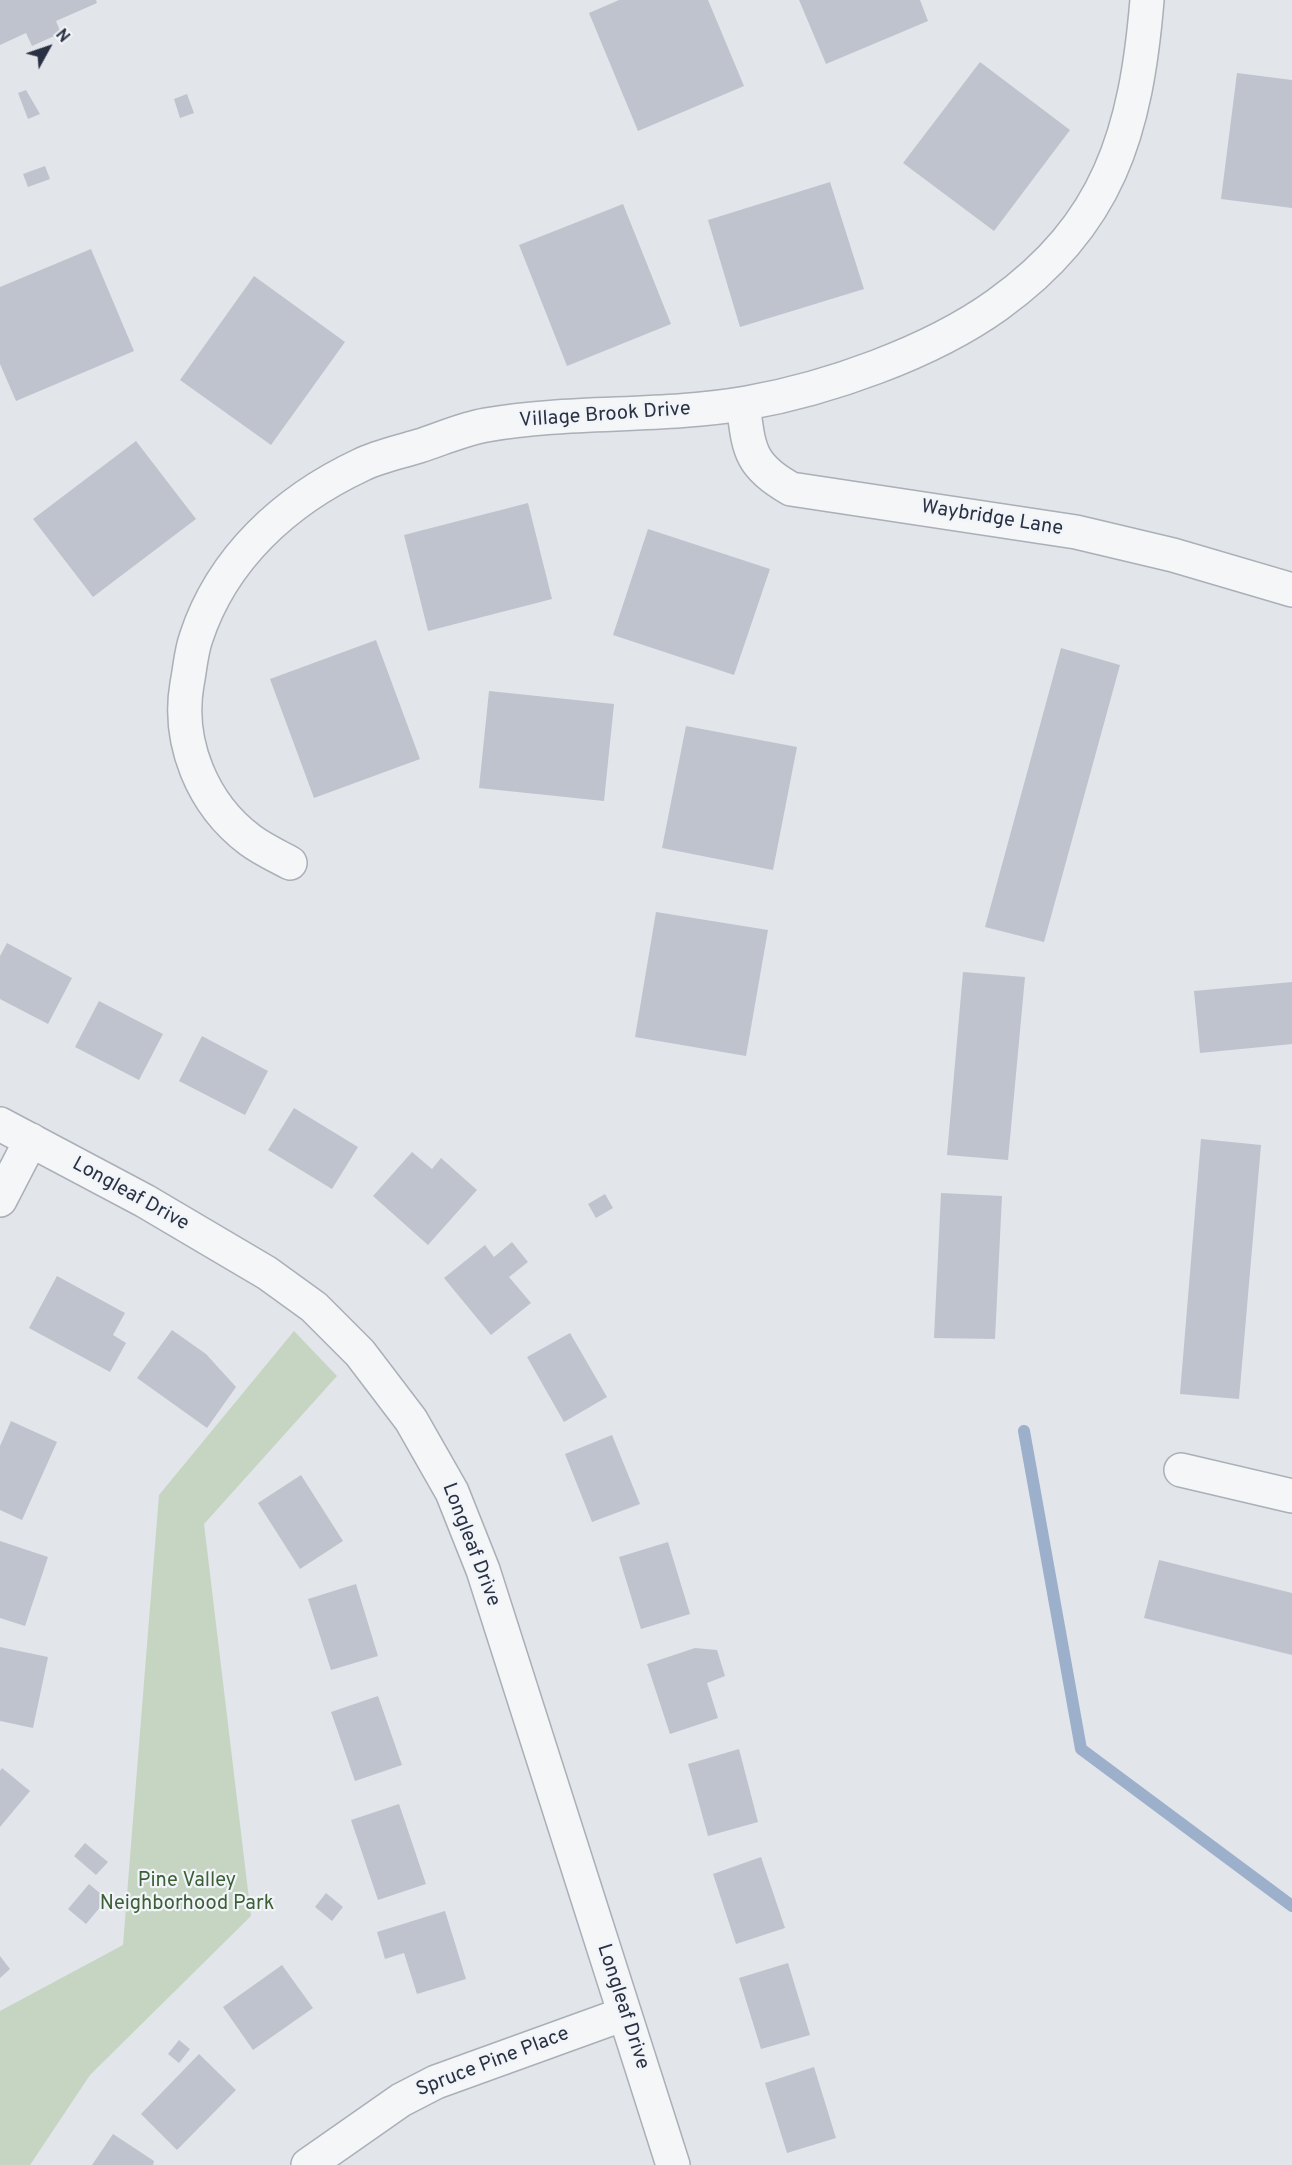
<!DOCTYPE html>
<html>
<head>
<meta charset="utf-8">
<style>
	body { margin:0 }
	#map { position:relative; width:1292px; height:2165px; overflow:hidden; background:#e2e5ea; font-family:Overpass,sans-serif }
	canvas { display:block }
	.north { position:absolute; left:18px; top:18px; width:60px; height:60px; -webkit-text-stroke:4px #f1f4f8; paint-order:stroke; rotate:50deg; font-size:16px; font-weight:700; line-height:24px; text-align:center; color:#293143 }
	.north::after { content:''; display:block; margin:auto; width:21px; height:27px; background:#293143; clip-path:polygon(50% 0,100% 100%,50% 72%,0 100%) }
</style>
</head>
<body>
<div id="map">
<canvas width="1292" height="2165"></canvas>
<div class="north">N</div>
</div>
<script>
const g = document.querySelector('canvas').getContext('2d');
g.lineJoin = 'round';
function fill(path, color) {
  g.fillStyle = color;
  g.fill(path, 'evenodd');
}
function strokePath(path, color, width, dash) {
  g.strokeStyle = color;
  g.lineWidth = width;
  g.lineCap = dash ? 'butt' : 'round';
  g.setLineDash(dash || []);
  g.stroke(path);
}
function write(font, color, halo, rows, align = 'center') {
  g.font = font + ' Overpass,sans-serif';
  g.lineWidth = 4.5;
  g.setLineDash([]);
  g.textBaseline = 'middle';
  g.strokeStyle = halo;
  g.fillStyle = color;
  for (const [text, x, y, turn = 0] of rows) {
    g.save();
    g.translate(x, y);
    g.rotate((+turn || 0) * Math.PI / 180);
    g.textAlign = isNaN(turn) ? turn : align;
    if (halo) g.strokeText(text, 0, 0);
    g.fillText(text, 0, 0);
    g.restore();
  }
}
const green = new Path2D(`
	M294,1331L337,1376L204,1524L251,1916L90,2075L30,2165H0V2011L123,1945L159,1495Z`);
const stream = new Path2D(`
	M1024,1431L1081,1749L1292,1906`);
const building = new Path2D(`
	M0,0H96L97,3L56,21L61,33L32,46L26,33L0,45Z
	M619,0H708L744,86L638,131L589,13Z
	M799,0H920L928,21L826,64Z
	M980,62L1070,130L994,231L903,163Z
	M1237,73L1292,80V208L1221,199Z
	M26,90L40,114L28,119L18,93Z
	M187,94L194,113L180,118L174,99Z
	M45,166L50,179L28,187L23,174Z
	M830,182L864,289L740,327L708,220Z
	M623,204L671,324L567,366L519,245Z
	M91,249L134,351L16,401L0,364V287Z
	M254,276L345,342L271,445L180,380Z
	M136,441L196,519L93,597L33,519Z
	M528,503L552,599L428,631L404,535Z
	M648,529L770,569L734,675L613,635Z
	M376,640L420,759L314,798L270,679Z
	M1061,648L1120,665L1044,942L985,927Z
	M489,691L614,704L604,801L479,788Z
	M686,726L797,747L773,870L662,848Z
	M656,912L768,930L746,1056L635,1037Z
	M7,943L72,978L48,1024L0,999V956Z
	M963,972L1025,977L1008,1160L947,1155Z
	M1292,982V1044L1200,1053L1194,991Z
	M99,1001L163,1034L139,1080L75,1047Z
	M202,1036L268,1071L245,1115L179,1081Z
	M294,1108L358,1147L332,1189L268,1150Z
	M1201,1139L1261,1145L1239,1399L1180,1394Z
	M412,1152L432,1169L441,1158L477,1190L428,1245L373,1196Z
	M941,1193L1002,1196L995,1339L934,1338Z
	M605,1194L613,1208L596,1218L588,1204Z
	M512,1242L528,1262L509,1277L531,1303L491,1335L444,1278L485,1245L494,1257Z
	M57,1276L125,1313L113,1335L126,1343L110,1372L29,1328Z
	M172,1330L206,1354L236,1387L207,1428L137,1378Z
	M570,1333L607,1397L564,1422L527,1357Z
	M11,1421L57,1442L22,1520L0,1510V1446Z
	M612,1435L640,1504L592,1522L565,1454Z
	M301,1475L343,1541L300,1569L258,1503Z
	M0,1541L48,1557L25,1626L0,1618Z
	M668,1542L690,1614L641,1629L619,1557Z
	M1159,1560L1292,1593V1655L1144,1618Z
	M356,1584L378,1656L331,1670L308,1599Z
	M0,1647L48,1657L33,1728L0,1721Z
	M695,1648L717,1650L725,1676L707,1683L718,1718L670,1734L647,1664Z
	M378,1696L402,1765L355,1781L331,1712Z
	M739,1749L758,1822L708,1836L688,1764Z
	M2,1768L30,1791L0,1827V1771Z
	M399,1804L426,1884L378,1900L351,1820Z
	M85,1843L108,1862L96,1875L74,1856Z
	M761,1857L785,1928L736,1944L713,1874Z
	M89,1884L107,1899L86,1924L68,1909Z
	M326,1893L343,1907L332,1921L315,1907Z
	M445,1911L466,1979L417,1994L404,1953L385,1959L377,1932Z
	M0,1956L10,1969L0,1978Z
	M788,1963L810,2035L761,2049L739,1978Z
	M282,1965L313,2008L253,2050L223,2007Z
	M179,2040L190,2049L179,2063L168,2054Z
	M199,2054L236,2090L177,2150L141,2114Z
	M814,2067L836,2138L787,2153L765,2083Z
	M113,2134L154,2161L153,2165H92Z`);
const minor = new Path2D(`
	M743,404C749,448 748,465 791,489L1076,532L1173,555L1292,590
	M290,863C277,856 262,849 250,840C202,804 177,742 187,684C190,669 191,652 196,638C222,558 286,500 361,465C379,456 400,452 419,446C441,439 463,429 486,425C571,410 661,418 747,403C827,389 930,353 997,305C1109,225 1136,132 1147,0
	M0,1124L145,1201L267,1273L314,1307L360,1353L411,1420L452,1492L483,1570L673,2165
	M0,1200L31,1140
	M1181,1470L1292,1496
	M308,2165L401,2100L436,2082L624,2014`);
const streetNames = [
	["Village Brook Drive",605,416,-4],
	["Waybridge Lane",992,519,9],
	["Longleaf Drive",130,1195,29],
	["Longleaf Drive",470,1545,69],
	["Longleaf Drive",622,2007,72],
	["Spruce Pine Place",493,2063,-21]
];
const parkNames = [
	["Pine Valley",187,1882],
	["Neighborhood Park",187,1905]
];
fill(green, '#c6d4c2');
strokePath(stream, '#9cb0cb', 12);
fill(building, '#bfc3cd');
strokePath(minor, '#aaafb8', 36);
strokePath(minor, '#f4f6f8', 33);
write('20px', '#293143', '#f1f4f8', streetNames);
write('20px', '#3c5f36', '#f1f4f8', parkNames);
</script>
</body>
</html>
